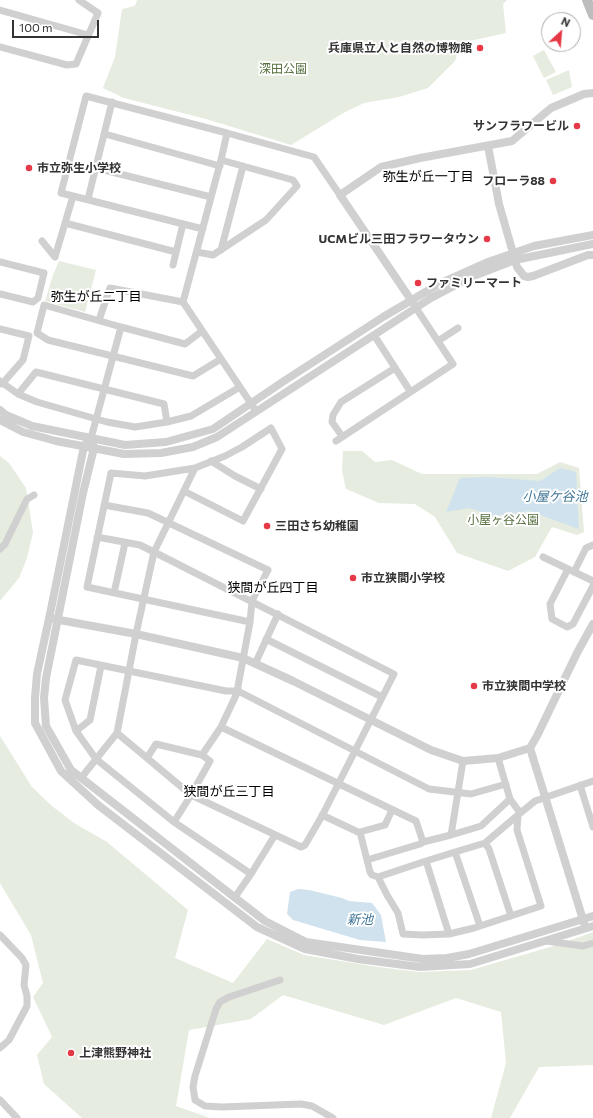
<!DOCTYPE html>
<html>
<head>
<meta charset="utf-8">
<style>
	body { margin:0 }
	#map { position:relative; width:593px; height:1118px; overflow:hidden; background:#fff; font-family:Commissioner,sans-serif }
	canvas { display:block }
	.north { position:absolute; left:541px; top:12px; width:40px; height:40px; box-sizing:border-box; background:#fff; border:1px solid #adadad; border-radius:50%; rotate:26deg; font-size:11px; font-weight:700; line-height:16px; text-align:center; color:#333 }
	.north::after { content:''; display:block; margin:auto; width:14px; height:18px; background:#e63946; clip-path:polygon(50% 0,100% 100%,50% 72%,0 100%) }
	.scale { position:absolute; left:12px; top:20px; width:87px; height:18px; box-sizing:border-box; border:2px solid #333; border-top:0; padding-left:5px; font-size:12px; line-height:14px; white-space:nowrap; color:#333; -webkit-text-stroke:3px #fff; paint-order:stroke }
</style>
</head>
<body>
<div id="map">
<canvas width="593" height="1118"></canvas>
<div class="north">N</div>
<div class="scale">100 m</div>
</div>
<script>
const g = document.querySelector('canvas').getContext('2d');
g.lineJoin = 'round';
function fill(path, color) {
  g.fillStyle = color;
  g.fill(path, 'evenodd');
}
function strokePath(path, color, width, dash) {
  g.strokeStyle = color;
  g.lineWidth = width;
  g.lineCap = dash ? 'butt' : 'round';
  g.setLineDash(dash || []);
  g.stroke(path);
}
function write(font, color, halo, rows, align = 'center') {
  g.font = font + ' Commissioner,"Noto Sans JP",sans-serif';
  g.lineWidth = 4;
  g.setLineDash([]);
  g.textBaseline = 'middle';
  g.strokeStyle = halo;
  g.fillStyle = color;
  for (const [text, x, y, turn = 0] of rows) {
    g.save();
    g.translate(x, y);
    g.rotate((+turn || 0) * Math.PI / 180);
    g.textAlign = isNaN(turn) ? turn : align;
    if (halo) g.strokeText(text, 0, 0);
    g.fillText(text, 0, 0);
    g.restore();
  }
}
const green = new Path2D(`
	M137,0H507L503,4L506,33L461,43L455,61L428,88L399,97L364,103L345,112L291,145L206,119L124,98L103,88L115,57L122,9L135,6Z
	M544,50L556,72L544,78L533,56Z
	M569,70L572,87L553,95L546,80Z
	M59,261L96,270L85,312L45,301L53,275Z
	M343,451H362L375,462L392,460L422,474H537L560,462L579,468L584,532L577,535L552,527L535,557L508,571L457,553L435,517L415,504L379,503L346,489L342,471Z
	M0,456L9,463L26,488L33,532L27,558L19,578L0,601Z
	M0,736L32,787L52,806L74,823L107,842L188,910L175,958L233,983L267,939L304,955L378,967L419,972L471,970L557,945L593,932V1065L539,1067L510,1118H491L506,1063L501,1012L456,998L384,1025L283,995L251,1019L189,1030L176,1106L210,1118H82L44,1084L37,1055L52,1037L33,997L43,983L31,935L0,883Z`);
const water = new Path2D(`
	M560,468L576,472L579,529L529,511L493,516L469,508L446,512L460,478L488,477L540,481Z
	M298,889L309,890L342,898L349,901L372,903L381,915L386,942L360,940L293,920L287,914L290,892Z`);
const minor = new Path2D(`
	M0,10L88,35
	M0,47L67,65L76,64L98,13L79,0
	M105,134L220,166
	M96,168L211,197
	M88,199L112,102
	M65,223L176,252
	M203,229L61,193L86,96L227,133
	M42,241L55,257
	M221,250L243,166
	M197,252L213,255L266,220L297,186L293,180L221,160
	M55,257L73,196
	M0,262L44,273L38,298L33,302L0,294
	M173,265L183,224
	M99,320L110,288L183,302
	M121,327L44,305L37,333L48,340L193,376L221,359
	M0,329L29,336L23,360L2,384
	M374,335L410,391
	M438,341L458,328
	M0,381L18,394L37,402L107,422L135,427L167,422L191,416L240,387
	M18,394L36,372L164,404L167,422
	M256,411L183,302L221,160L227,133L314,157L340,195
	M342,436L332,422L333,415L341,402L395,368
	M91,438L121,327L185,344L202,331
	M336,441L453,364L416,308
	M211,461L235,476L261,489
	M195,468L145,476L111,473L87,587L250,622
	M104,505L148,513L268,570L252,601L250,622L238,686V691L429,789L471,794L506,784
	M97,537L140,545L154,552L394,674L322,816L305,845L301,847L191,795L147,758
	M0,549L5,544L27,499L34,495
	M543,557L593,581
	M568,569L550,604L552,619L567,627L573,624L593,586
	M574,572L586,548L593,545
	M114,593L125,543
	M266,639L382,697
	M255,664L278,614
	M221,727L416,821L423,842L451,835L463,761
	M76,731L90,720L101,666
	M117,733L147,758L156,744L202,755L221,727L238,691H226L76,660L65,700L76,731L96,759L174,822L251,874L235,897
	M498,758L510,799L518,810L521,812
	M81,778L117,733L136,634L154,552L195,468L225,456L242,447L271,428L282,449L243,521L184,491
	M580,785L593,827
	M322,815L358,832H360L385,825L392,810
	M174,822L191,795L210,761L202,755
	M360,832L370,872L372,875L378,877
	M451,835L481,826L510,799
	M485,843L518,815
	M367,860L420,844L423,842
	M426,861L449,934L422,935L403,934L398,913L387,895L378,877Z
	M426,861L455,852
	M251,874L275,835
	M480,926L455,852L485,843L489,849L511,916
	M449,934L474,928L541,906L517,830L518,815L535,801L593,781
	M0,935L22,958L26,965L24,985L27,996V1006L9,1040L0,1048
	M546,941L583,946L593,943
	M280,980L229,997L220,1002L216,1009L195,1076L193,1087L195,1100L205,1106L222,1107L301,1104L312,1106L333,1118
	M0,1100L17,1118`);
const tertiary = new Path2D(`
	M488,146L499,204L517,267L524,276L528,277L533,276L588,255H593
	M413,303L340,195L381,167L420,158L512,141L551,108L584,94L593,93
	M0,410L6,415L32,426L125,445L166,442L213,429L284,381L383,317L439,284L488,262L534,246L593,235
	M0,420L23,432L56,441L124,454L161,453L193,447L217,437L431,298L471,277L515,260L593,244
	M91,438L84,446L50,614L37,674L35,698V723L61,771L98,805L257,927L305,949L358,959L420,967L470,964L593,926
	M91,438L94,448L83,493L46,678L44,698L46,726L71,770L265,921L306,942L423,959L447,958L469,954L593,916
	M54,619L136,634L243,658L293,681L431,750L463,761L498,758L530,748L537,736L577,653L593,624
	M530,748L584,923`);
const secondary = new Path2D(`
	M587,0L593,15`);
const markers = [
	[480,48,4,"#e63946"],
	[577,126,4,"#e63946"],
	[29,168,4,"#e63946"],
	[553,181,4,"#e63946"],
	[487,239,4,"#e63946"],
	[418,283,4,"#e63946"],
	[267,526,4,"#e63946"],
	[353,578,4,"#e63946"],
	[474,686,4,"#e63946"],
	[71,1053,4,"#e63946"]
];
const poiNames = [
	["兵庫県立人と自然の博物館",472,48,"right"],
	["サンフラワービル",569,126,"right"],
	["市立弥生小学校",37,168],
	["フローラ88",545,181,"right"],
	["UCMビル三田フラワータウン",479,239,"right"],
	["ファミリーマート",426,283],
	["三田さち幼稚園",275,526],
	["市立狭間小学校",361,578],
	["市立狭間中学校",482,686],
	["上津熊野神社",79,1053]
];
const parkNames = [
	["深田公園",283,69],
	["小屋ヶ谷公園",503,520]
];
const neighbourhoodNames = [
	["弥生が丘一丁目",428,177],
	["弥生が丘二丁目",96,297],
	["狭間が丘四丁目",273,588],
	["狭間が丘三丁目",229,792]
];
const waterNames = [
	["小屋ケ谷池",555,497],
	["新池",360,920]
];
fill(green, '#e6ecdf');
fill(water, '#cfe2ee');
strokePath(minor, '#d0d0d0', 7);
strokePath(tertiary, '#d0d0d0', 8);
strokePath(secondary, '#bdbdbd', 10);
for (const [x, y, r, color] of markers) {
  const dot = new Path2D();
  dot.arc(x, y, r, 0, 2 * Math.PI);
  g.fillStyle = color;
  g.fill(dot);
  strokePath(dot, '#fff', 1.5);
}
write('bold 12px', '#333', '#fff', poiNames, 'left');
write('12px', '#56703f', '#fff', parkNames);
write('13px', '#000', '#fff', neighbourhoodNames);
write('italic 13px', '#3f7597', '#fff', waterNames);
</script>
</body>
</html>
